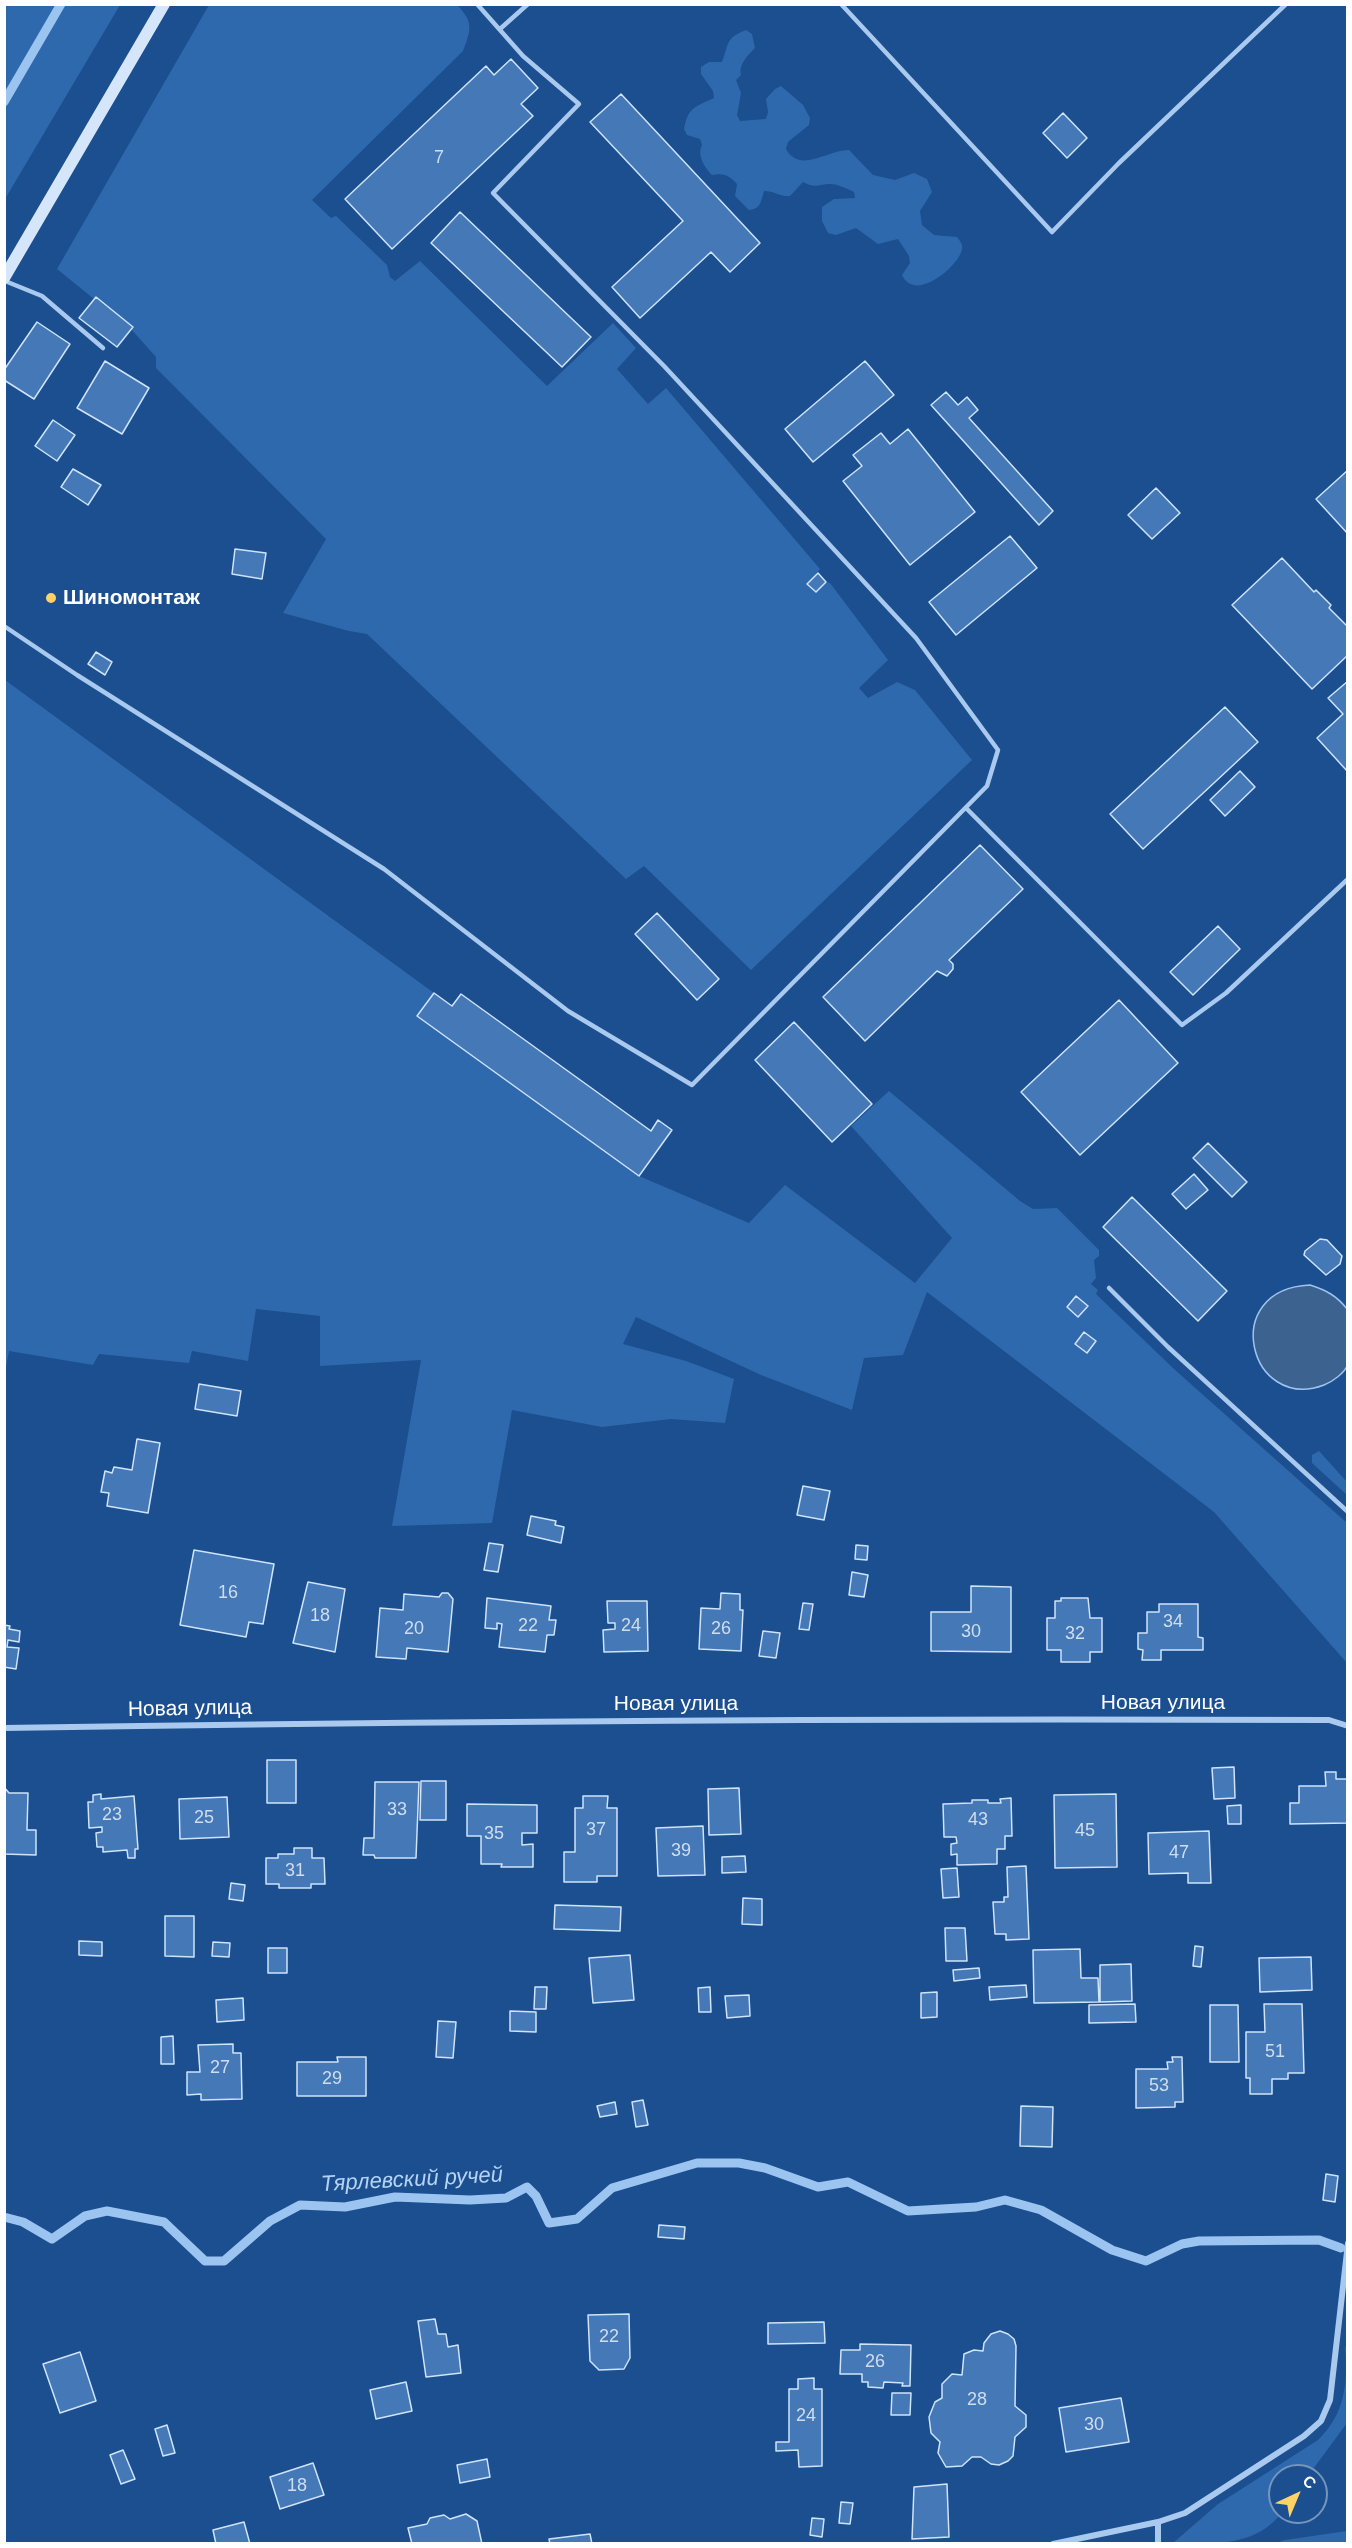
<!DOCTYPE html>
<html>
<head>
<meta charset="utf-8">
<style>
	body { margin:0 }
	#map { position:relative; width:1352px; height:2548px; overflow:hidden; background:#1b4f8f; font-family:Arial,sans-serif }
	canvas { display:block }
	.frame { position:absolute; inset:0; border:6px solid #fff; pointer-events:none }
	.north { position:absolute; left:1268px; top:2464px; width:60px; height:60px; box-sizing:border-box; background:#1b4f8f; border:2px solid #7695bc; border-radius:50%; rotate:44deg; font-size:16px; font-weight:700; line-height:24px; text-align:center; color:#fff }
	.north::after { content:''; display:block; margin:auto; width:21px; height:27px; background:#ffd166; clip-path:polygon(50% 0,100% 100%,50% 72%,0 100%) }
</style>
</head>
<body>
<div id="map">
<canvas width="1352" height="2548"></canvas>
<div class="frame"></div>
<div class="north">С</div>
</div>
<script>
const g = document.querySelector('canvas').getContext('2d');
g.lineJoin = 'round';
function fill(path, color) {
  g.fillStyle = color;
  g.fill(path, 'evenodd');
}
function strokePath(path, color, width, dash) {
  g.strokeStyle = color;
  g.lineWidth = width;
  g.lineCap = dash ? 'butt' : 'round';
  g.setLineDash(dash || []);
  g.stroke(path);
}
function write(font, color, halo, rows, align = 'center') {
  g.font = font + ' Arial,sans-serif';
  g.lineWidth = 5;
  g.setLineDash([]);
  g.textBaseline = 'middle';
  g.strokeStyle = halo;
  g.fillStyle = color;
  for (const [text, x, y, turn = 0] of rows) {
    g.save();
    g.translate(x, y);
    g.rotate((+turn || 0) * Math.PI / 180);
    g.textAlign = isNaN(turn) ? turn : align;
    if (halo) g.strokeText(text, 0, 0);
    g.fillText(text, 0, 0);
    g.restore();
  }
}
const green = new Path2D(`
	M5,4L120,5L5,199L4,5Z
	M209,5H457C474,22 471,30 463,51L312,200L331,218L336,216L387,265L390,277L395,281L420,261L547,386L613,323L636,348L617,369L648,404L666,388L820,569L807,584L816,592L826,582L830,583L888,660L859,688L868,698L897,682L915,690L972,760L751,970L644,866L626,879L367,634L349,631L283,613L326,539L156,368V357L131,329L57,269Z
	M746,30L752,34L755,48C748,55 738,65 741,75L736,80L741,93L737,115L740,121L766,119L768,112L766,99L775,89L781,86L803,105L810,118L809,125L788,142L786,149C800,174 827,150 849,150L873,175L895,180L914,173L927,179L932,192L920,211L922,225L934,235L957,237C960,241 963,244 962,249C960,265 915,304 902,275L910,263L909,256L898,239L878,244L856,228L836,235L828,233L822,221V207L834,199L855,198L854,192C848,189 837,184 831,184C818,184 817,189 803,182L790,196C780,197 774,191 764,191C761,201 761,209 749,210L735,196L737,184C729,175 723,173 712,175C704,167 697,155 702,145L700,139L687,135L684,129C688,107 695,107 714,98L713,91L701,74V67L709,62H722C729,44 725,38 746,30Z
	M5,680L434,993L417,1016L639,1176L749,1223L785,1185L915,1283L952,1238L851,1126L889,1091L1020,1201L1033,1209L1057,1208L1099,1250V1256L1094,1260L1096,1278L1091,1284L1098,1290L1096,1294L1174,1369L1347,1523V1663L1214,1512L927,1292L903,1355L864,1358L852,1410L761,1375L636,1317L623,1344L686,1361L734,1379L725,1423L671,1419L602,1427L512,1410L492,1523L392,1526L421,1360L320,1366V1316L256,1309L248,1361L192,1351L189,1363L99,1354L93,1365L9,1351L5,1373Z
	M1319,1451L1347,1482V1495L1312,1463V1455Z
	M1347,2346V2423L1308,2476H1280V2512H1282C1257,2547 1213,2544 1173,2543L1218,2504L1318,2440C1345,2414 1348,2383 1345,2347Z
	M1347,2531V2543H1276L1285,2540Z`);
const water = new Path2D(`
	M1310,1285C1326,1290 1337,1296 1347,1309C1348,1322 1351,1353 1348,1364C1345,1373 1332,1382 1324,1385C1249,1413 1218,1289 1310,1285Z`);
const stream = new Path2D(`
	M4,102L61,4
	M4,2217L23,2222L52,2239L85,2216L107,2211L164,2222L205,2261H224L270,2221L300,2205L345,2207L395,2197L470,2200L506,2198L527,2187L536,2196L549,2223L577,2219L612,2188L697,2163H739L765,2168L818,2187L848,2182L908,2211L976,2207L1005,2200L1041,2210L1112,2250L1146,2261L1182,2244L1199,2241L1319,2240L1341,2248`);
const building = new Path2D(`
	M511,59L538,88L521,104L533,116L392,249L345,199L486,66L494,75Z
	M621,94L760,243L730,272L711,252L640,318L612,287L683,221L590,122Z
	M1063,113L1087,138L1067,158L1043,133Z
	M460,212L591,337L562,367L431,243Z
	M96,297L133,327L117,347L79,318Z
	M37,322L70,344L34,399L4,380V370Z
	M105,361L149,388L122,434L77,408Z
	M865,361L894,395L813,462L785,429Z
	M946,392L958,405L967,397L978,410L969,418L1053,511L1039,525L931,405Z
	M53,420L75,435L57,461L35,446Z
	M908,429L975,512L910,565L843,481L862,466L853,455L881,433L890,444Z
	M73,469L101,485L88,505L61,487Z
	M1348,470V534L1316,499Z
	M1156,488L1180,513L1152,539L1128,515Z
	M1010,536L1037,568L956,635L929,602Z
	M235,549L266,553L262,579L232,574Z
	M1282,558L1314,592L1316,590L1331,605L1329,608L1348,627V655L1312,689L1232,605Z
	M818,573L826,582L816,592L807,584Z
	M96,652L112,662L105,675L88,664Z
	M1348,681V772L1317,738L1343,714L1328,698Z
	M1225,707L1258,742L1143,849L1110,814Z
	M1240,771L1255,787L1225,816L1210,800Z
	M980,845L1023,889L949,960L953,964V969L947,976L937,971L865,1041L823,997Z
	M657,913L719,979L697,1000L635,934Z
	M1218,926L1240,949L1193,995L1170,972Z
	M434,993L452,1006L461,994L651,1131L658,1120L672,1130L639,1176L417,1016Z
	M1119,1000L1178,1063L1080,1155L1021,1092Z
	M794,1022L872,1104L832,1142L755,1060Z
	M1208,1143L1247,1182L1232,1197L1193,1158Z
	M1194,1174L1208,1190L1186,1209L1172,1194Z
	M1132,1197L1227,1291L1198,1321L1103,1227Z
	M1320,1239L1327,1240L1342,1256L1340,1264L1326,1275L1304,1255L1305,1251Z
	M1076,1296L1088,1306L1078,1317L1067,1307Z
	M1084,1332L1096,1341L1087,1353L1075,1344Z
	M199,1384L241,1391L237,1416L195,1409Z
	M137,1439L160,1443L148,1513L107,1506L109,1493L101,1492L105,1471L112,1473L114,1467L132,1470Z
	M803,1486L830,1491L824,1520L797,1515Z
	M531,1516L556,1521L555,1525L564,1527L561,1543L527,1535Z
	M489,1543L503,1545L498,1572L484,1570Z
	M856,1545L868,1546L867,1560L855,1559Z
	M194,1550L274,1564L263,1624L249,1622L246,1637L180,1625Z
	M852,1572L868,1575L864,1597L849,1595Z
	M308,1582L345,1589L335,1652L293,1643Z
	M971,1586L1011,1587V1652L931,1651V1612H971Z
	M442,1593H448L453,1599L448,1652L407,1648L406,1659L376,1657L380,1608L403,1610L404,1594L439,1597Z
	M721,1593L740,1594V1610H743L741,1651L699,1649L701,1608L720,1609Z
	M487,1598L551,1606L549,1620H556L554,1635H547L545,1652L499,1647L502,1624L497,1623V1629L485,1628Z
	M1061,1598H1088L1090,1618H1102V1652H1090V1662H1061V1650H1047V1618H1055V1601H1061Z
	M607,1601H647L648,1651L604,1652L603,1630L615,1629V1623H608Z
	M803,1603L813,1604L809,1630L799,1629Z
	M1159,1604H1198V1637L1203,1638V1650H1161V1660H1142L1143,1650L1138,1649V1633H1147V1612H1159Z
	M4,1625L10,1626L9,1629L20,1631L19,1642L8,1640L7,1647L19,1648L16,1669L4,1667Z
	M763,1631L780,1633L776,1658L759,1656Z
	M267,1760H296V1803H267Z
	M1234,1767L1235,1798L1214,1799L1212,1768Z
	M1325,1772H1336V1779H1348V1823L1290,1824V1803H1299V1786H1326Z
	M421,1781H446V1820H420Z
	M375,1782H419L416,1858H375L374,1855H363L364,1838H374Z
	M4,1787L9,1793H28L27,1830H36V1855L4,1854Z
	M739,1788L741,1834L709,1835L708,1789Z
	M101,1794V1799L134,1796L138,1849H135V1858H128L127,1850L103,1852V1847H97L96,1833L102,1832V1827L89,1828L88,1802H93V1795Z
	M1116,1794L1117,1867L1055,1868L1054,1795Z
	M583,1796H608L607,1808H617V1876H597V1882H564V1852H575V1808H583Z
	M227,1797L229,1837L180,1839L179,1799Z
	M1011,1798L1012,1836H1005V1849H997V1864L957,1865V1854L951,1855V1844L957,1843L956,1837H944L943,1804L972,1803V1800H988V1803H1001L1000,1799Z
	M467,1804L537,1805V1833H522V1845L533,1844V1867H501L502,1864H481V1836H467Z
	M1241,1805V1824H1228L1227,1806Z
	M703,1826L705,1875L658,1876L656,1828Z
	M1209,1831L1211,1883H1188V1873L1149,1874L1148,1833Z
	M294,1848H312V1858H324L325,1884H311V1888H279V1884H266V1858H278V1854H294Z
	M745,1856L746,1872L722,1873V1857Z
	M1026,1866L1029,1939L1006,1940V1934H995L993,1902H1004V1897H1008L1007,1867Z
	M957,1868L959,1897L943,1898L941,1869Z
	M231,1883L245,1885L243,1901L229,1899Z
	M743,1898L762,1899V1925L742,1924Z
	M555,1905L621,1907L620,1931L554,1929Z
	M165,1916H194V1957L165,1956Z
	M945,1928H965L967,1961H946Z
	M79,1941L102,1942V1956L79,1955Z
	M213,1942L230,1943L229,1957L212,1956Z
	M1195,1946L1203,1947L1201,1967L1193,1966Z
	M268,1948H287V1973H268Z
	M1080,1949L1081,1978H1098L1099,2002L1034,2003L1033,1950Z
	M630,1955L634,2000L593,2003L589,1958Z
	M1311,1957L1312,1990L1260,1992L1259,1958Z
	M1131,1964L1132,2001L1100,2002V1965Z
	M979,1968L980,1978L954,1981L953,1970Z
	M1026,1985L1027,1997L990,2000L989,1987Z
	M535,1987H547L546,2009H534Z
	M710,1987L711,2012H699L698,1988Z
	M937,1992V2017L921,2018V1993Z
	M749,1995L750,2016L727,2018L725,1996Z
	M243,1998L244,2020L217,2022L216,2000Z
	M1135,2004L1136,2022L1089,2023V2005Z
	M1264,2004H1302L1304,2073H1288V2079H1272V2094H1250V2078H1246V2032H1265Z
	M1210,2005H1238L1239,2062H1210Z
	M510,2011L536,2012V2032L510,2031Z
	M438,2021L456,2022L453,2058L436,2057Z
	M173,2036L174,2064H161V2037Z
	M233,2044V2053H241L242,2099L201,2100V2094L187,2095V2072H200L198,2045Z
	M337,2057H366V2096H297V2062H338Z
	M1172,2057H1182L1183,2102H1175V2107L1136,2108V2069H1168L1167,2062H1173Z
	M643,2100L648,2125L636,2127L632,2102Z
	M615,2102L617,2114L600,2117L597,2106Z
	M1021,2106L1053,2107L1052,2147L1020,2146Z
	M1326,2174L1338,2176L1335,2202L1323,2200Z
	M659,2225L685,2227L684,2239L658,2237Z
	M629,2314L630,2358L624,2369L599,2370L590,2361L588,2315Z
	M435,2319L438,2334H446L448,2347L458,2345L461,2373L426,2377L418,2321Z
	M824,2322L825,2343L768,2344V2323Z
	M1000,2331L1008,2334L1014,2339L1016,2346L1015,2406L1026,2415V2427L1015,2437L1013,2456L1008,2461L999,2465L991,2464L981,2457H972L962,2466L946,2467L938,2453L940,2442L931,2433L929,2417L935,2402L942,2398V2384L952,2374L962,2375L964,2354L974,2350L983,2351L984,2343L991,2334Z
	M860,2344L911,2345L910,2386H902L903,2383L884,2382L883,2388L868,2387V2382H862V2374H840L841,2350H860Z
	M80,2352L96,2401L60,2413L43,2364Z
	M814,2378V2389H822V2466L799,2467L798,2450L776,2451V2442H789V2389H798V2379Z
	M406,2382L412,2411L376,2419L370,2390Z
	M892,2393H911L910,2415H891Z
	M1121,2398L1129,2442L1066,2452L1059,2408Z
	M167,2425L175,2453L163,2456L155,2429Z
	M123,2450L135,2479L121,2484L110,2455Z
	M487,2459L490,2477L460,2483L457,2465Z
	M313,2463L324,2495L280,2509L270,2477Z
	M947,2484L949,2537L912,2539L914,2487Z
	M841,2502L853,2503L850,2524L839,2523Z
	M466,2514L477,2521L482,2544H412L408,2528L427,2524L430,2518L444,2515L450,2519Z
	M812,2518L824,2519L822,2537L810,2535Z
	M244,2522L250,2544H216L213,2530Z
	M590,2534L592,2544H550L549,2539Z`);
const service = new Path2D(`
	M841,4L1052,232L1119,163L1286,4
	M500,29L528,4
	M5,281L42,296L103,348
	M4,626L77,675L384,869L568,1011L692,1085L987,786L998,750L916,638L664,366L493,193L579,104L523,56L477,4
	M966,808L1182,1025L1226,993L1348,879
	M1109,1288L1168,1347L1348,1512`);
const minor = new Path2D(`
	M4,1728C446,1721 888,1718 1329,1720L1348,1726
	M1053,2544L1158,2522L1185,2513L1304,2436L1321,2421L1330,2400L1348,2243
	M1158,2544V2522`);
const secondary = new Path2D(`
	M4,278L164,4`);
const markers = [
	[51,598,6,"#ffd166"]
];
const numberNames = [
	["7",439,158],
	["16",228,1593],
	["18",320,1616],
	["34",1173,1622],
	["22",528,1626],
	["24",631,1626],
	["20",414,1629],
	["26",721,1629],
	["30",971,1632],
	["32",1075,1634],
	["33",397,1810],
	["23",112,1815],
	["25",204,1818],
	["43",978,1820],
	["37",596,1830],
	["45",1085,1831],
	["35",494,1834],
	["39",681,1851],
	["47",1179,1853],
	["31",295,1871],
	["51",1275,2052],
	["27",220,2068],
	["29",332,2079],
	["53",1159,2086],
	["22",609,2337],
	["26",875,2362],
	["28",977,2400],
	["24",806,2416],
	["30",1094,2425],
	["18",297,2486]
];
const poiNames = [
	["Шиномонтаж",63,598]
];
const streetNames = [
	["Новая улица",1163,1703],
	["Новая улица",676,1704],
	["Новая улица",190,1709,-1]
];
const waterNames = [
	["Тярлевский ручей",412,2180,-3]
];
fill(green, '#2e69ad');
fill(water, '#3c6290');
strokePath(water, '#9cc4f0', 1.5);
strokePath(stream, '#9cc4f0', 9);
fill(building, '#4478b7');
strokePath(building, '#cfe3fa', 1.5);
strokePath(service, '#a9c9ee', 4.5);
strokePath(minor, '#a9c9ee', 6);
strokePath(secondary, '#d6e6fa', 12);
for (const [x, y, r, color] of markers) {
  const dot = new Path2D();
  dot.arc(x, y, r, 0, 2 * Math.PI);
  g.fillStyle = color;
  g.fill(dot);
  strokePath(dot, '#1b4f8f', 2);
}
write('18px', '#d0dded', null, numberNames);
write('bold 21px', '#fff', '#1b4f8f', poiNames, 'left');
write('21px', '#fff', '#1b4f8f', streetNames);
write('italic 22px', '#b5d3f5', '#1b4f8f', waterNames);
</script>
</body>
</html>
